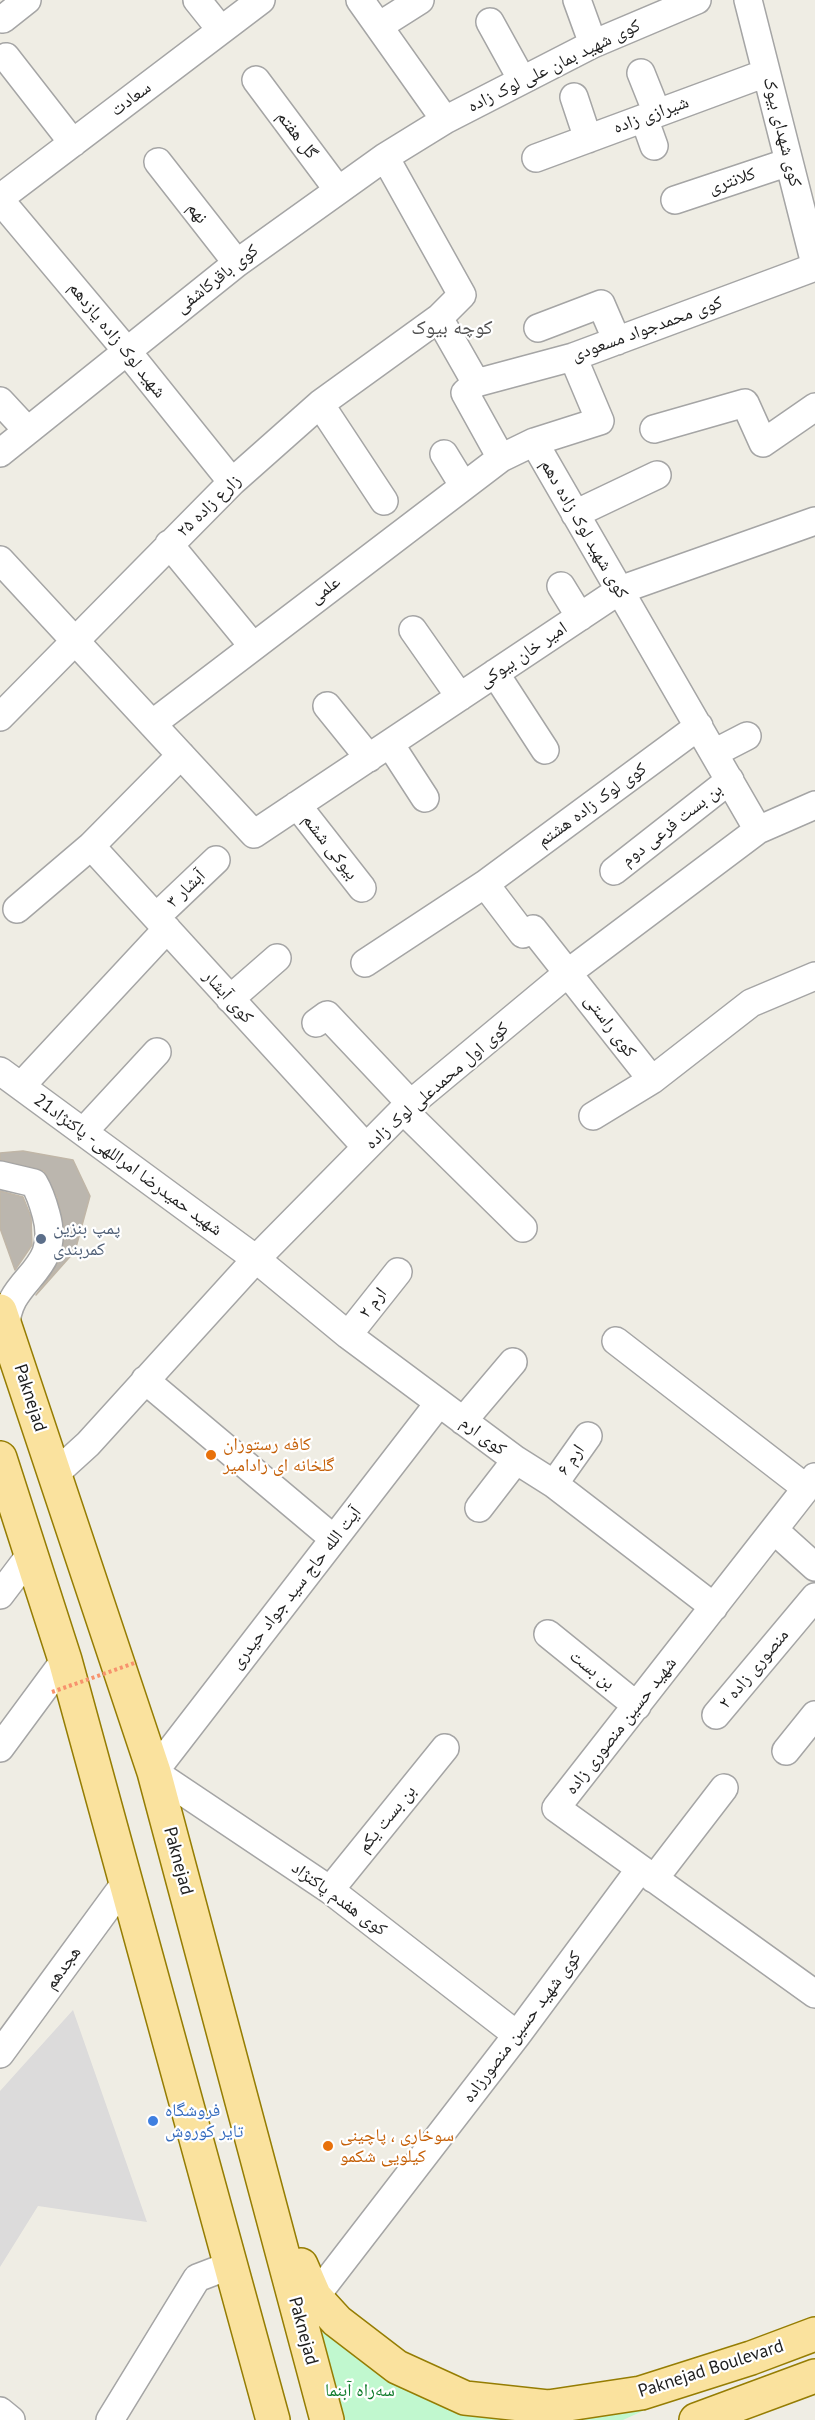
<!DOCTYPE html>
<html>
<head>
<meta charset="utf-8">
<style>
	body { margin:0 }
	canvas { display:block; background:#efede4 }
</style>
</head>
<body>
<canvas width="815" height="2420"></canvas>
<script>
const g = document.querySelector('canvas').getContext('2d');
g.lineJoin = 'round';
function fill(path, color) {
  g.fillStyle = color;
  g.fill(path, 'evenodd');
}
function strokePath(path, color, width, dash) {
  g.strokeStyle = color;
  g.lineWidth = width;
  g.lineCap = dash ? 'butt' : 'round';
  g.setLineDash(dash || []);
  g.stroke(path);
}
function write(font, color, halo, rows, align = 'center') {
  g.font = font + ' "PT Sans","Noto Naskh Arabic",sans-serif';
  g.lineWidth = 4.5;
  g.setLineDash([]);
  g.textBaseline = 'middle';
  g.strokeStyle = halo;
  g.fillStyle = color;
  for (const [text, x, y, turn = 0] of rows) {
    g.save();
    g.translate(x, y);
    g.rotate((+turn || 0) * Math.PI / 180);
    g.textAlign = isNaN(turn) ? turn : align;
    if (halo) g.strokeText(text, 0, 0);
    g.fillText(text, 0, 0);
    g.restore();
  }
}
const residential = new Path2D(`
	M73,2010L147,2222L38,2206L0,2267V2091Z`);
const park = new Path2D(`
	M313,2326L401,2384L516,2420H337Z
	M647,2409L623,2420H550Z`);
const building = new Path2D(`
	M23,1151L73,1160L90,1196L75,1251L36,1295L53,1272L61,1257L65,1232L57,1197L44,1171L0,1160V1153Z
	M0,1191L23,1197L31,1217L32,1245L15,1270L0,1228Z`);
const minor = new Path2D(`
	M197,0L221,30
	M360,0L445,120
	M577,0L593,44
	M748,0L815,264
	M3,19L27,0
	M490,22L522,80
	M379,26L420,0
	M6,57L73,143
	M641,73L657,113
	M256,80L338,190
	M574,97L588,139
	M644,118L654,146
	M385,157L462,295L439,318L476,383L465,393L501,458L534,442L758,830
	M536,158L766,73
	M158,162L237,263
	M0,198L261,0
	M0,200L126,350L232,482
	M675,200L789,162
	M538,328L601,304L617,341
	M476,383L573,357L815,267
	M0,401L27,430
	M320,404L384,501
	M654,429L745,403L763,443L815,407
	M534,442L600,421L573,357
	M0,453L237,263L385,157L445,120L593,44L697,0
	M444,454L463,485
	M575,514L657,475
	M169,544L252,645
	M0,560L254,834L620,590L815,521
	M561,586L580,617
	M413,630L460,697
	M495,673L545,750
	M327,706L369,758
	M0,717L232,482L320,404L439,318
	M152,724L501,458
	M390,744L425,798
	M714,753L747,736
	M297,805L362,888
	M91,846L366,1147
	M614,871L730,780
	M485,884L699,726
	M17,909L91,846L181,755
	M156,917L216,860
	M365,963L485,884L523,934L533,929L652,1080
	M230,999L277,958
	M316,1023L327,1015L411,1104
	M0,1071L256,1259L348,1335L516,1460L554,1484L714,1607
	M21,1086L167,929
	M403,1110L523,1228
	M593,1116L652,1080L751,1003L815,976
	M84,1131L157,1052
	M0,1175L34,1183C40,1193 43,1203 46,1214C63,1274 6,1276 6,1328
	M348,1335L398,1272
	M616,1341L806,1488
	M145,1380L334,1539
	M439,1403L154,1772L330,1890L517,2035
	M463,1421L513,1362
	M55,1474L88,1444L256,1259L403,1110L569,972L758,830L815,805
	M815,1477L556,1808L815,1994
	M554,1484L588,1436
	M479,1508L516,1460
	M774,1530L815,1567
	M0,1595L31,1554
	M548,1634L637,1706
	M716,1715L815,1597
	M0,1748L65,1660
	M786,1751L815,1715
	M654,1879L724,1788
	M330,1890L445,1748
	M0,2054L126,1882
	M315,2297L517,2035L640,1869
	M0,2411L11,2420
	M110,2420L197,2278L231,2265`);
const major = new Path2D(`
	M0,1311L154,1772L327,2420
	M0,1458L65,1660L273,2420
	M301,2265L315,2297L337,2321L397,2367L465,2398L548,2407L641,2393L751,2358L815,2334
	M696,2420L815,2376`);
const pathBridge = new Path2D(`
	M52,1692L137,1662`);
const markers = [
	[41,1239,6,"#5c6f8a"],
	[211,1455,6,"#e8710a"],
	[153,2121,6,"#3f7fe0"],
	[328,2146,6,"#e8710a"]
];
const streetNames = [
	["کوی شهید بمان علی لوک زاده",554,66,-26],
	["سعادت",131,99,-37],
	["شیرازی زاده",651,115,-20],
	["کوی شهدای بیوک",782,132,76],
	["گل هفتم",297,135,53],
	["کلانتری",732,181,-19],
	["نهم",197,213,52],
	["کوی باقرکاشفی",217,279,-38],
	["کوی محمدجواد مسعودی",647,329,-20],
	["شهید لوک زاده یازدهم",117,340,51],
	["زارع زاده ۲۵",209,506,-44],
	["کوی شهید لوک زاده دهم",584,529,60],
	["علمی",325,590,-37],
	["امیر خان بیوکی",523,655,-34],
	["کوی لوک زاده هشتم",592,805,-36],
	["بن بست فرعی دوم",672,825,-38],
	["بیوکی ششم",330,847,52],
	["آبشار ۳",186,889,-44],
	["کوی آبشار",228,997,48],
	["کوی راستی",610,1026,53],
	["کوی اول محمدعلی لوک زاده",437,1086,-41],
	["شهید حمیدرضا امراللهی- پاکنژاد21",128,1165,36],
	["ارم ۲",373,1303,-52],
	["Paknejad",30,1398,72],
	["کوی ارم",483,1436,37],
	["ارم ۶",571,1460,-55],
	["آیت الله حاج سید جواد حیدری",296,1588,-52],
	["منصوری زاده ۲",754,1669,-50],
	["بن بست",592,1670,38],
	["شهید حسین منصوری زاده",621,1726,-52],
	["بن بست یکم",387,1819,-51],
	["Paknejad",178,1861,75],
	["کوی هفدم پاکنژاد",339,1899,36],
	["هجدهم",63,1968,-54],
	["کوی شهید حسین منصورزاده",522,2027,-53],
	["Paknejad",303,2331,75],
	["Paknejad Boulevard",711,2369,-18]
];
const serviceNames = [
	["پمپ بنزین",53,1229],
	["کمربندی",53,1250]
];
const foodNames = [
	["کافه رستوران",223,1445],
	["گلخانه ای رادامیر",223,1466],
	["سوخاری ، پاچینی",340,2136],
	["کیلویی شکمو",340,2157]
];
const shopNames = [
	["فروشگاه",165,2111],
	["تایر کوروش",165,2132]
];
const parkNames = [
	["سه‌راه آبنما",360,2391]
];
const neighbourhoodNames = [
	["کوچه بیوک",452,328]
];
fill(residential, '#dcdbdb');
fill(park, '#c1f8cf');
fill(building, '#bbb6ae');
strokePath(building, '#c0b6a7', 1.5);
strokePath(minor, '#a5a5a5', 30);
strokePath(major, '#957d03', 36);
strokePath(minor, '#fff', 27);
strokePath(major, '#fae29e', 33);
strokePath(pathBridge, '#f7926d', 4, [3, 3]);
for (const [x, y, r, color] of markers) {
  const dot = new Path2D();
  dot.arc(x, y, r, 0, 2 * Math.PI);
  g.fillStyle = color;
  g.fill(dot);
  strokePath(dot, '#fff', 2);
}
write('18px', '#1e1e1e', '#fff', streetNames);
write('18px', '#4e5e75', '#fff', serviceNames, 'left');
write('18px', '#c56008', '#fff', foodNames, 'left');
write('18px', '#366cbe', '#fff', shopNames, 'left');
write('18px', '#0d7b29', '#fff', parkNames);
write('20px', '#515151', '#fff', neighbourhoodNames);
</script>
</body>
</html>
